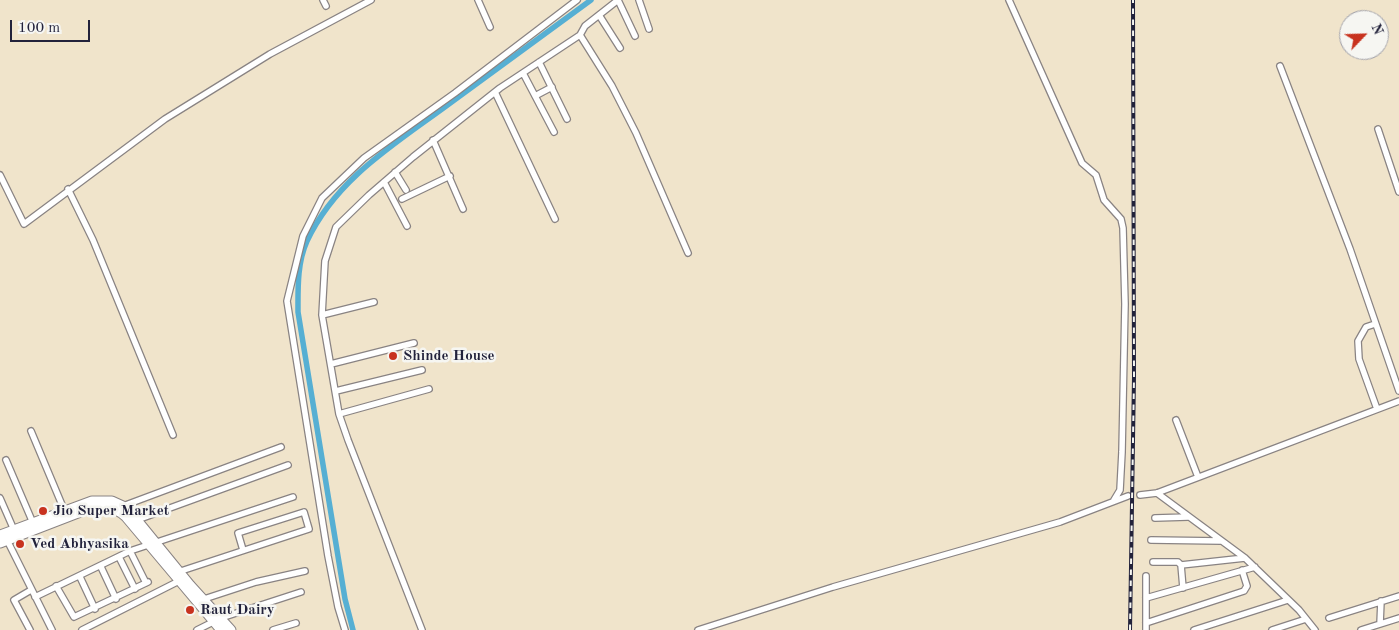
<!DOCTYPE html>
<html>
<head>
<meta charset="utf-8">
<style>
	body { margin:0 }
	#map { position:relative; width:1399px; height:630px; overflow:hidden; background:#f0e4cb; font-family:"Old Standard TT",serif }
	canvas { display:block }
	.north { position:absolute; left:1339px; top:10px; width:50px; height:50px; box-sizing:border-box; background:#f6f6f2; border:1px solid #a1a1a9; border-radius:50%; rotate:66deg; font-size:14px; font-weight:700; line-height:20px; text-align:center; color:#22223b }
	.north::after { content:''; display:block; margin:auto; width:18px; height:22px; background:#c8321e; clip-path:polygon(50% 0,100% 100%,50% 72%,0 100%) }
	.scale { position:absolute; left:10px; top:20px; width:80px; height:22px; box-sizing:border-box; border:2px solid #22223b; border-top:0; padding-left:6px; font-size:15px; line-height:18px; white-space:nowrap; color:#22223b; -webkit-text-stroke:4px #f6f6f2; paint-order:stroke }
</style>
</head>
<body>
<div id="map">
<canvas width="1399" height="630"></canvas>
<div class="north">N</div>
<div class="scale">100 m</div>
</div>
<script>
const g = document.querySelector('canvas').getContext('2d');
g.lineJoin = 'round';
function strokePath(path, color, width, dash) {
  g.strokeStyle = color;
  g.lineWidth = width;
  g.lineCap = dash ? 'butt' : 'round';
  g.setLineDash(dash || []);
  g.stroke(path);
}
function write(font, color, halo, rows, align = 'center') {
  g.font = font + ' "Old Standard TT",serif';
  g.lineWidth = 5;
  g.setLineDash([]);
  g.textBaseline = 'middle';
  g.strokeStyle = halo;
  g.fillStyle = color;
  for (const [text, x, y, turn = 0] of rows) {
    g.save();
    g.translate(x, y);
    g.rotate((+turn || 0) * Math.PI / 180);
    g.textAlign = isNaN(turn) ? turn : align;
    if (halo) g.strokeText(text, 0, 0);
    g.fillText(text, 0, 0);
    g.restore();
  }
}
const canal = new Path2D(`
	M353,630L345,599L298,312C298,289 297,263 307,241C337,177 398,142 453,101C499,67 545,34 591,0`);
const street = new Path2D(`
	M323,0L326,6
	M478,0L490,27
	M618,0L585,26L580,35L612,86L636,133L688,253
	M618,0L635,36
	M639,0L649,29
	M1009,0L1082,163L1096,175L1104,200L1121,219L1123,228L1125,304L1122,452L1120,490L1114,500
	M599,15L620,48
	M539,62L567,119
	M1280,66L1350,249L1399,391
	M523,73L554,132
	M495,92L555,219
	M535,96L552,87
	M1378,129L1399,192
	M433,140L463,209
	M395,172L406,190
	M0,175L24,224L165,119L270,54L371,0
	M384,182L407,226
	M68,189L93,240L173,435
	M402,199L450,176
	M322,315L374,302
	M1375,324L1366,327L1358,341L1359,359L1377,409
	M331,364L414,343
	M336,391L422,370
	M339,414L429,389
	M1176,420L1198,477
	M31,431L65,512
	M6,460L33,523
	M1157,493L1245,558L1299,610L1315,630
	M1140,495L1157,493L1399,401
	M0,498L14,530
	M123,506L281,447
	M1155,518L1188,517
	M137,520L288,465
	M6,538L52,630
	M1151,540L1221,541
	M130,551L146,583
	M119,557L135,589
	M1153,562H1178L1181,565L1245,558
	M1181,565L1183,588
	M101,567L116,599
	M178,572L309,529L304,512L238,533L243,550
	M80,577L95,609
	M56,586L74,617L148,582
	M35,597L130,551L293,497
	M1146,598L1255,567
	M201,600L256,582L305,571
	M221,618L301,592
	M1329,618L1399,596
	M1146,623L1244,591L1247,586L1242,570
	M1380,624L1381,601
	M30,630L14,600L31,590
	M82,630L179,581
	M197,630L213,622
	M273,630L296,623
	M345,630L338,607L328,556L287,301L303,236L322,198L364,158L455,93L577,0
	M422,630L348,440L339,414L322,315L325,261L336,227L369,195L413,157L500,88L580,35
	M698,630L833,587L1060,522L1128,496
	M1146,630V576
	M1194,630L1288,600
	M1272,630L1306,619
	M1361,630L1399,618`);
const primary = new Path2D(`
	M0,535L92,501H112L123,506L137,520L190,585L231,630
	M0,543L83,511C100,506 112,504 126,517L221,630`);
const rail = new Path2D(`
	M1130,630L1134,377L1133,0`);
const markers = [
	[393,356,5,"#c8321e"],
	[43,511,5,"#c8321e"],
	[20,544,5,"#c8321e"],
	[190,610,5,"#c8321e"]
];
const poiNames = [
	["Shinde House",403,356],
	["Jio Super Market",53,511],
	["Ved Abhyasika",30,544],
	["Raut Dairy",200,610]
];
strokePath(canal, '#56afd3', 5.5);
strokePath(street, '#898383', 8);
strokePath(primary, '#898383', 11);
strokePath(street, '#fff', 5.5);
strokePath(primary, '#fff', 9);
strokePath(rail, '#22223b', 4);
strokePath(rail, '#f6f6f2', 2, [5.5]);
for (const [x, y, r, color] of markers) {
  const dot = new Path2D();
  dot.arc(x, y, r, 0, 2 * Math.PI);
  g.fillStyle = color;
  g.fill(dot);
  strokePath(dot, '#f6f6f2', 2);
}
write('bold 15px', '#22223b', '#f6f6f2', poiNames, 'left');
</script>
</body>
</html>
